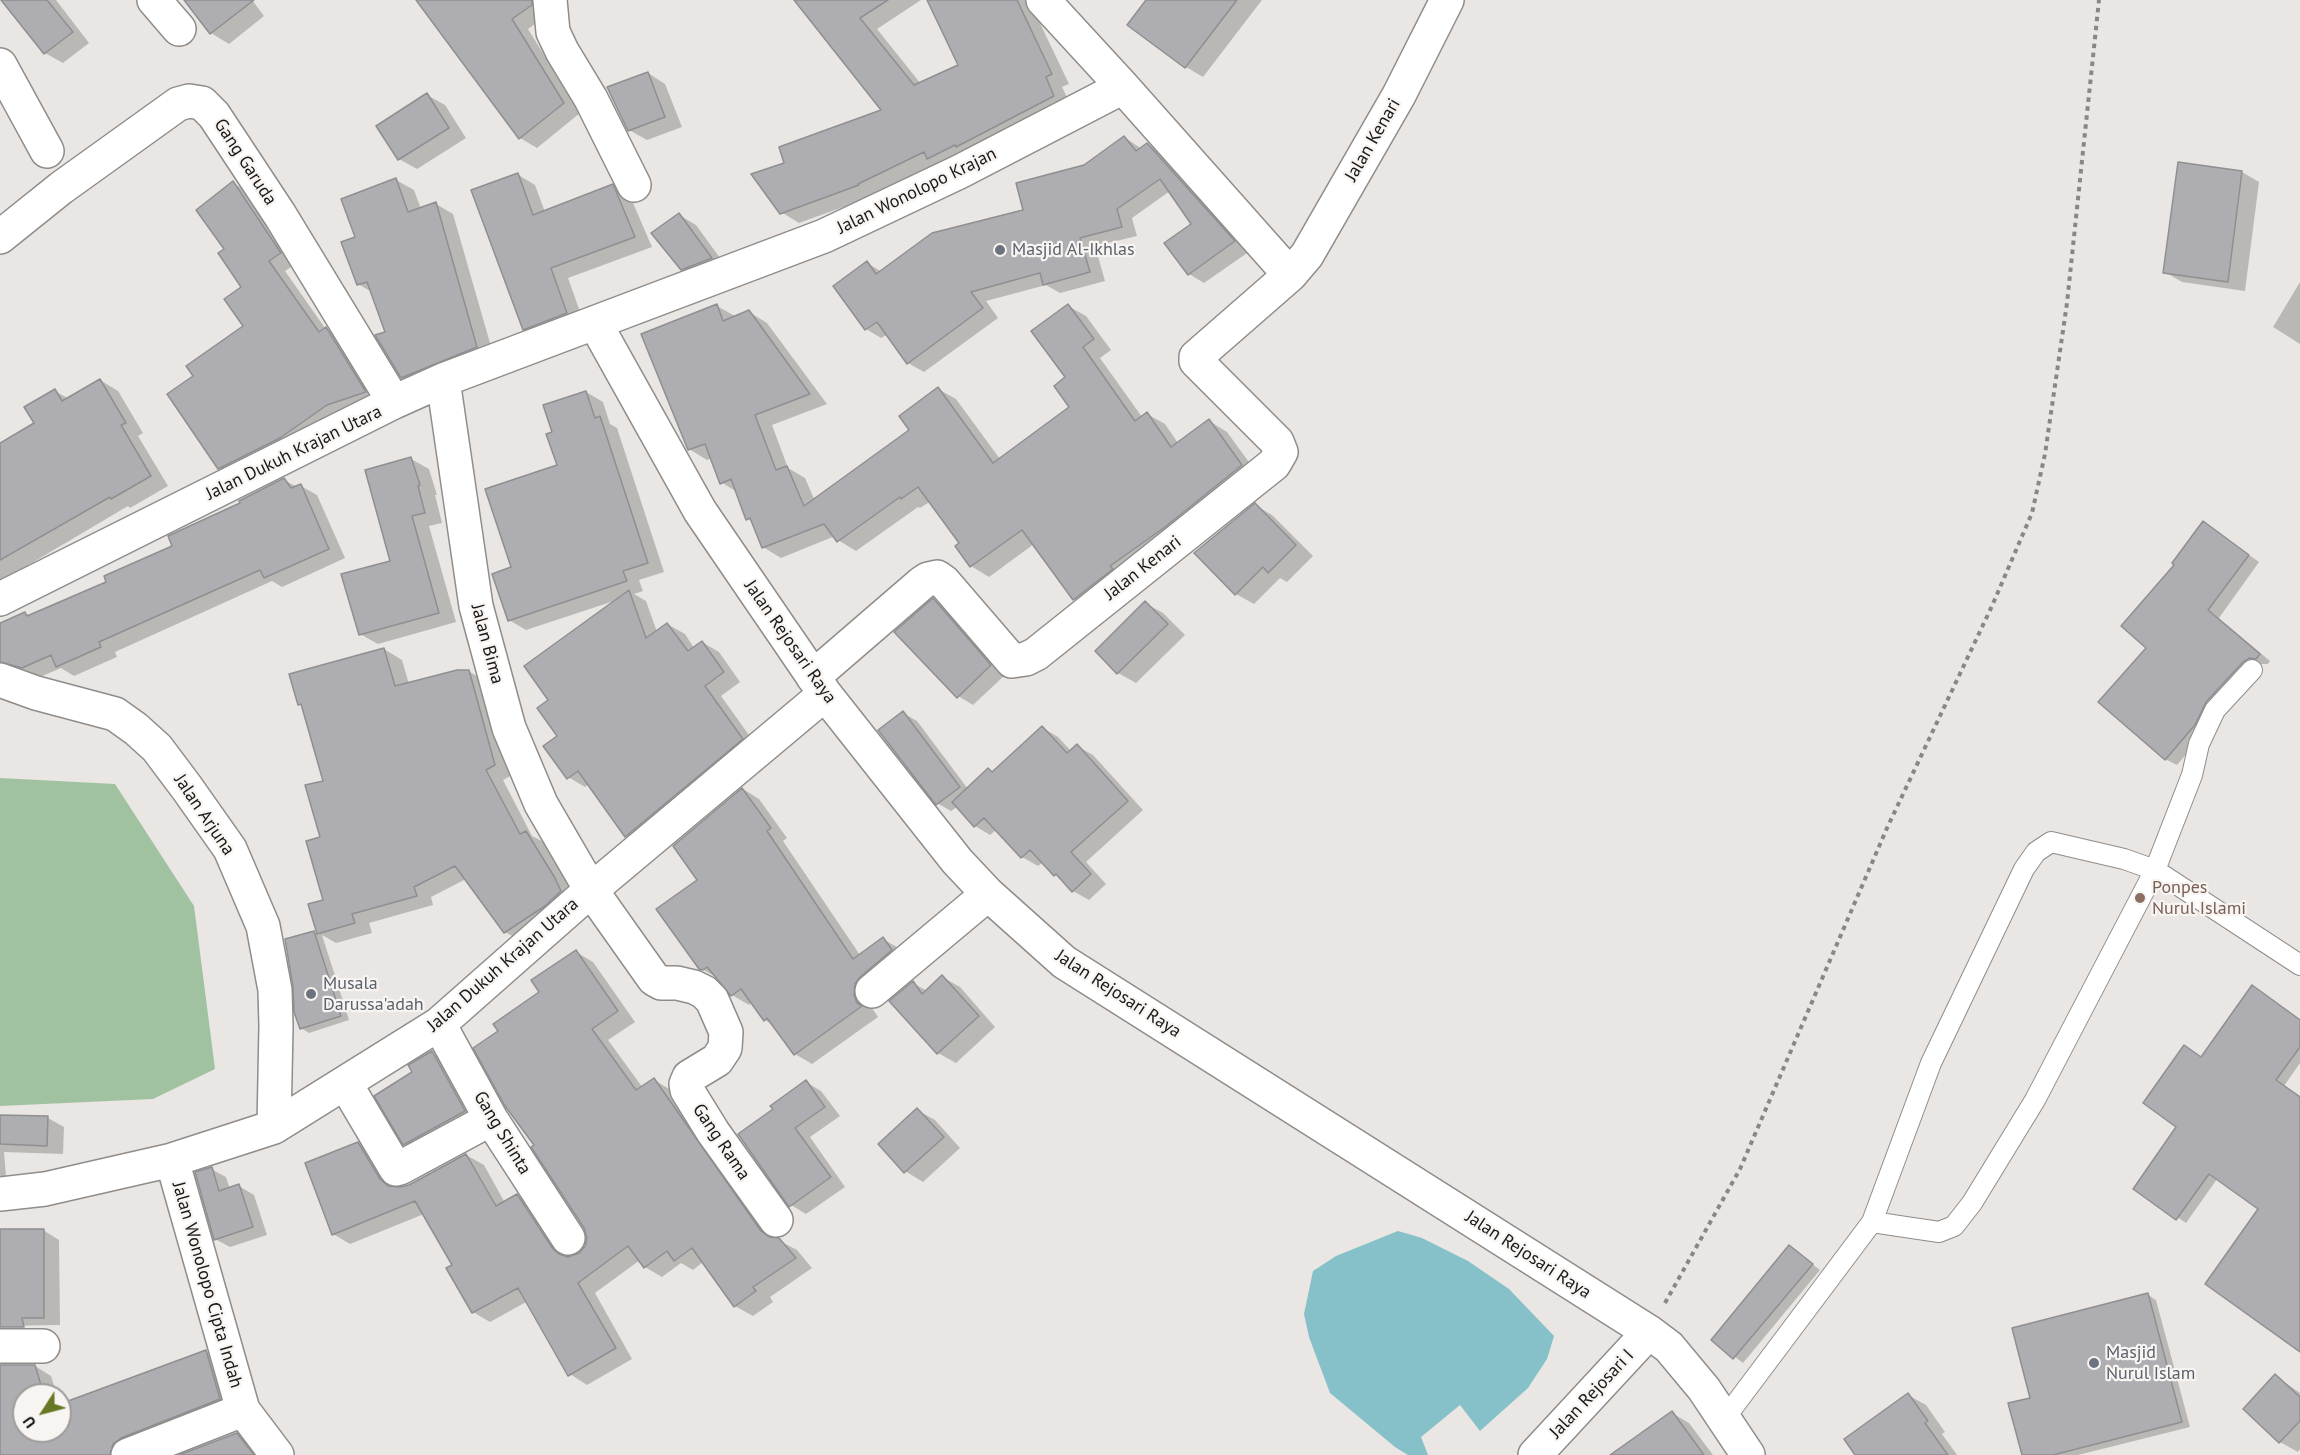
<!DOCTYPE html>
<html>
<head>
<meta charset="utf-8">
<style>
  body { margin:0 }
  #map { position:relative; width:2300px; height:1455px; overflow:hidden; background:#e9e6e3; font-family:"PT Sans",sans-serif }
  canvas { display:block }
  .north { position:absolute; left:12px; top:1383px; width:60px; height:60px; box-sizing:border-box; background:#f7f4f1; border:2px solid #9e9c9a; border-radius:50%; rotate:234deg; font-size:16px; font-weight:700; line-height:24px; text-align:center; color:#191817 }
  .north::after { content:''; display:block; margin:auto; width:21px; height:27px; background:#667725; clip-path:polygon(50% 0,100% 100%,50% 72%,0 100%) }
</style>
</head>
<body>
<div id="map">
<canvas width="2300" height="1455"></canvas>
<div class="north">U</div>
</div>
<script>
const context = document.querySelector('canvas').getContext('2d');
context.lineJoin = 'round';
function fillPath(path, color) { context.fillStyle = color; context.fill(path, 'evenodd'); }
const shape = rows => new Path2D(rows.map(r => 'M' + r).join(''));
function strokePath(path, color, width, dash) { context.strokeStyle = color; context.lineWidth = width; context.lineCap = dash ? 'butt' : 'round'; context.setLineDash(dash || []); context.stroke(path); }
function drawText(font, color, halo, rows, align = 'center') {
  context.font = font + ' "PT Sans",sans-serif'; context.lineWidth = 4.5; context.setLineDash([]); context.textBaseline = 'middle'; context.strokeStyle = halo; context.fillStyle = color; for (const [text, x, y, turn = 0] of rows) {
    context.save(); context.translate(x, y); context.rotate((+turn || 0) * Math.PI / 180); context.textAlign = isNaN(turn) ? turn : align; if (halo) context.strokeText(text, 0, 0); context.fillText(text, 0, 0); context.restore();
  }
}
fillPath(shape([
  [0,778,115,784,194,906,215,1069,153,1099,0,1106]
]), '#a1c2a1');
fillPath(shape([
  [1398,1231,1422,1238,1468,1261,1509,1289,1554,1336,1547,1359,1528,1388,1480,1431,1460,1405,1421,1437,1428,1455,1408,1455,1395,1447,1330,1393,1309,1337,1304,1314,1313,1271,1336,1256]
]), '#86c0c8');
fillPath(shape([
  [24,0,56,0,89,43,63,63,45,53,11,10],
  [189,0,252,0,264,16,229,44,211,33,190,6],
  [418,0,530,0,543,18,528,29,580,113,537,148,520,138],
  [796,0,921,0,877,29,921,84,960,66,929,0,1029,0,1069,84,1062,87,1071,106,946,168,938,163,875,194,876,195,799,223,781,212,786,164,884,110],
  [1148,0,1262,0,1203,77,1186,67],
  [648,73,665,84,682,127,647,140,629,130],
  [427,95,445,105,466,138,417,169,399,159],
  [1124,137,1142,149,1147,144,1163,153,1250,251,1204,283,1189,274,1193,224,1170,191,1132,218,1137,236,1095,246,1105,281,1060,293,1046,285,986,301,998,318,924,372,908,363,888,334,881,338,866,329,867,263,882,272,1025,211],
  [2242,172,2259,182,2245,291,2182,282,2165,272],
  [517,174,535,185,545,212,613,186,630,196,652,247,568,278,584,323,542,339,524,329],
  [396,180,414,190,421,209,436,204,453,214,494,357,420,387,402,377,372,292,358,284,357,238],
  [233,183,250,193,297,263,285,271,325,328,342,338,381,401,236,478,219,468,195,376,245,327,243,287,226,249],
  [679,215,696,225,728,269,700,279,682,269],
  [2300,282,2300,344,2273,327],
  [717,306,735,316,749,312,767,323,827,404,772,425,788,468,805,478,815,501,911,430,938,389,956,399,1000,459,1071,408,1067,378,1068,306,1086,316,1111,350,1100,358,1142,417,1147,414,1165,424,1178,443,1209,421,1227,432,1259,476,1092,609,1074,599,1034,544,989,577,971,566,957,547,961,543,931,501,920,508,918,507,856,551,838,540,835,536,781,558,763,547,753,522,748,519,737,492,721,482,712,458,707,460,689,449],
  [100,380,118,391,143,433,138,436,168,486,130,508,128,506,3,580,0,579,0,444,36,424,55,391,69,399],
  [586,392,603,402,610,424,617,428,664,572,639,580,643,591,634,594,646,601,657,632,667,624,685,634,694,648,702,642,719,652,740,682,721,696,759,749,644,845,626,836,589,784,585,787,568,777,550,700,617,600,526,630,509,620,513,568,559,466,554,433],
  [411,459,429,469,437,495,435,495,442,523,429,526,456,622,378,644,360,634,391,562],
  [284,480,297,487,301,486,317,495,345,558,282,587,272,581,115,652,117,657,74,676,61,668,40,677,18,671,1,661,0,624,25,613,30,616,108,583,174,547,242,503],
  [1255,505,1272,515,1313,556,1287,582,1280,578,1254,604,1236,594,1196,553],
  [2204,523,2259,562,2219,618,2270,661,2268,664,2261,664,2255,668,2206,731,2177,765,2165,759,2148,648,2177,565],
  [933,600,949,609,1005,675,973,705,958,696],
  [1145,603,1163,613,1185,635,1136,683,1118,673],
  [384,649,402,660,409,684,468,671,486,681,512,775,503,780,532,836,544,842,573,889,523,942,505,932,466,879,431,897,433,905,369,923,372,933,336,943,322,935,349,1020,309,1033,301,1028,314,932,319,935,310,905,325,901,322,838,325,782,303,706,299,704],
  [903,713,917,721,968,789,993,773,1043,728,1058,737,1071,751,1077,746,1093,755,1143,810,1086,862,1106,884,1089,900,1073,891,1043,862,1038,866,1022,857,997,829,990,835,975,826,957,807,951,811,937,803],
  [743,789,759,799,787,838,783,841,860,955,883,939,900,949,870,1005,878,1017,812,1064,795,1054,774,1026,765,1020,751,1003,749,1005,732,995,718,978,700,968,699,880],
  [576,952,593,962,635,1022,608,1040,643,1088,654,1080,671,1090,776,1239,797,1250,812,1268,770,1297,773,1302,753,1316,735,1306,703,1262,693,1270,681,1263,662,1277,645,1267,640,1260,595,1293,632,1359,587,1385,570,1374,528,1301,490,1322,473,1312,454,1265,424,1214,350,1244,333,1234,358,1143,376,1154,396,1188,409,1186,466,1155,484,1165,505,1203,517,1196,535,1206,569,1258,580,1255,586,1247,588,1238,585,1227,536,1146,500,1031,542,992],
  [942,977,960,987,995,1027,956,1063,938,1053,891,1001,913,983,927,991],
  [2300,1020,2300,1063,2284,1086,2300,1098,2300,1333,2260,1209,2217,1179,2186,1223,2135,1188,2178,1127,2202,1058],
  [432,1053,447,1061,480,1120,420,1152,405,1144,414,1073],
  [806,1082,821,1091,840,1116,810,1137,845,1187,806,1214,791,1205,775,1109],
  [917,1110,935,1120,960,1148,923,1182,905,1171],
  [0,1116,48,1118,64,1127,63,1154,4,1152,6,1176,0,1176],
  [211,1169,226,1177,230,1189,239,1186,254,1195,267,1235,230,1247,215,1239],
  [0,1230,43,1230,59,1240,60,1325,0,1326],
  [1790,1247,1820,1270,1743,1363,1713,1340],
  [2148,1295,2156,1300,2190,1427,2078,1455,2023,1455,2032,1399],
  [206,1351,222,1361,236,1408,128,1455,0,1455,0,1366,35,1366,51,1376,57,1395,24,1395,24,1431,60,1431,60,1405],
  [2276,1376,2300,1393,2300,1449,2298,1452,2280,1442],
  [1908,1395,1926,1405,1945,1432,1942,1434,1957,1455,1857,1455],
  [1672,1413,1689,1423,1713,1455,1613,1455],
  [236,1434,253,1444,261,1455,183,1455]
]), '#0003');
const building = shape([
  [1,0,47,0,73,32,44,54,1,0],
  [184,0,254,0,210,34,184,0],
  [416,0,532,0,532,5,512,19,564,103,519,139,416,0],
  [794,0,888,0,860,18,914,85,958,65,927,0,1017,0,1052,74,1046,77,1054,96,956,147,955,145,927,159,924,152,858,184,859,185,780,214,751,174,784,163,779,147,881,110,794,0],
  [1146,0,1237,0,1185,68,1127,25,1146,0],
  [648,72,665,117,628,131,607,87,648,72],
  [427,93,449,128,398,160,376,126,427,93],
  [1124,136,1136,151,1147,143,1235,241,1188,275,1164,243,1191,224,1160,179,1117,209,1122,227,1080,238,1090,272,1043,285,1040,273,971,292,983,308,907,364,877,322,865,330,833,286,867,261,876,274,932,233,1023,210,1016,183,1084,165,1124,136],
  [2178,162,2242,171,2228,282,2163,273,2178,162],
  [518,173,533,215,613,184,635,237,551,268,567,313,523,330,471,190,518,173],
  [396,178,408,212,436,202,477,347,401,378,375,335,385,332,367,282,357,285,341,242,355,237,341,199,396,178],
  [233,181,281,253,269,261,319,332,326,327,366,392,327,405,280,438,218,469,167,394,193,376,186,366,243,326,224,299,241,287,218,253,224,249,196,210,233,181],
  [679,213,712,258,681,270,651,233,679,213],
  [717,304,723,321,749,310,810,394,755,415,776,470,787,466,804,506,909,430,899,416,938,387,993,463,1069,407,1054,386,1065,377,1031,331,1068,304,1094,339,1083,347,1135,421,1147,412,1171,447,1209,419,1242,465,1165,527,1110,566,1113,569,1073,600,1022,530,970,567,955,546,959,543,918,487,901,499,900,497,837,542,824,524,762,548,750,518,746,520,731,479,720,484,705,444,688,450,641,334,717,304],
  [100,379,126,423,121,425,151,476,111,499,110,497,0,560,0,443,34,423,24,407,55,389,62,401,100,379],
  [586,391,595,418,600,416,648,563,623,571,627,581,508,621,492,574,511,567,485,489,557,465,546,434,552,432,543,405,586,391],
  [411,457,420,485,418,486,425,513,412,516,439,613,359,635,341,574,390,561,365,470,411,457],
  [284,478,291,488,301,484,329,549,264,578,260,570,99,642,101,647,56,667,51,655,22,668,0,662,0,623,25,612,27,616,106,582,104,576,172,546,168,536,240,503,239,501,284,478],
  [1255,503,1296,545,1268,573,1263,567,1235,595,1194,553,1255,503],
  [2203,521,2249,555,2208,610,2260,654,2256,659,2249,658,2243,662,2206,702,2195,725,2165,760,2098,702,2146,648,2121,626,2174,565,2172,563,2203,521],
  [629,590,646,638,667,623,688,651,702,641,724,672,705,686,743,739,625,837,578,771,567,779,543,746,557,736,537,708,548,700,524,666,629,590],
  [933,598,991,665,957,698,894,632,933,598],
  [1145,601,1168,624,1117,674,1095,651,1145,601],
  [384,648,395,686,457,670,469,670,495,765,486,770,520,834,526,831,555,878,561,891,545,906,504,933,455,866,414,887,417,896,352,914,355,923,317,934,308,904,323,900,306,841,320,837,305,785,323,781,301,704,298,705,289,674,384,648],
  [903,711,960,787,936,805,878,730,903,711],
  [1042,726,1067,753,1077,744,1128,801,1071,852,1091,874,1072,892,1056,874,1054,876,1030,850,1021,858,984,818,974,827,952,802,988,768,992,772,1042,726],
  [742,788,771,828,767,831,853,959,883,937,892,950,860,977,855,984,854,995,857,1003,862,1006,794,1055,767,1018,764,1021,741,989,731,996,707,967,703,970,699,969,656,909,697,880,673,846,742,788],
  [314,931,341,1016,300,1029,294,1012,293,987,285,939,314,931],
  [576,950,618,1011,592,1029,636,1090,654,1078,761,1231,769,1237,779,1238,796,1258,753,1287,756,1291,734,1307,692,1248,674,1261,667,1251,644,1268,628,1246,578,1283,616,1348,568,1376,518,1288,472,1313,446,1268,452,1265,415,1201,332,1235,305,1163,358,1142,380,1179,388,1186,400,1187,409,1185,466,1154,496,1206,517,1194,553,1249,559,1254,568,1257,579,1253,585,1246,587,1238,584,1228,531,1147,534,1145,505,1106,473,1048,498,1031,493,1024,539,992,531,980,576,950],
  [942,975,979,1016,937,1054,889,1001,913,981,922,994,942,975],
  [2252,985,2300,1020,2300,1047,2276,1080,2300,1097,2300,1352,2205,1284,2258,1209,2209,1174,2176,1220,2133,1189,2176,1127,2143,1103,2184,1045,2201,1057,2252,985],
  [432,1051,465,1111,403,1145,374,1096,412,1072,408,1065,432,1051],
  [806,1080,825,1107,795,1128,831,1177,789,1207,738,1134,773,1109,770,1106,806,1080],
  [917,1108,944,1137,904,1173,878,1144,917,1108],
  [0,1115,48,1116,47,1146,0,1144,0,1115],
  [212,1167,219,1191,239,1184,253,1227,214,1240,195,1172,212,1167],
  [0,1229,44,1229,44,1318,22,1318,24,1327,0,1327,0,1229],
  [1789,1245,1813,1264,1733,1359,1711,1340,1789,1245],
  [2148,1293,2182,1422,2053,1455,2022,1455,2008,1403,2030,1398,2012,1328,2148,1293],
  [206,1350,220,1399,121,1438,113,1444,110,1455,0,1455,0,1365,35,1365,44,1395,24,1395,24,1431,60,1431,60,1404,206,1350],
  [2275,1374,2300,1397,2300,1421,2279,1443,2243,1409,2275,1374],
  [1908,1393,1928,1421,1925,1423,1948,1455,1855,1455,1844,1439,1908,1393],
  [1672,1411,1704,1455,1610,1455,1672,1411],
  [237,1433,254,1455,179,1455,237,1433]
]);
fillPath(building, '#aeadb1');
strokePath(building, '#8f8f92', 1.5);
const lane = shape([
  [1872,1222,1939,1232,1954,1226,1972,1203,2035,1100,2155,870,2192,775,2199,744,2215,710,2252,670],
  [1725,1418,1872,1222,1931,1063,2024,869,2036,852,2051,842,2124,859,2155,870,2300,965]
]);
const street = shape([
  [154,0,179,29],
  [550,0,553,32,562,51,591,99,634,185],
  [0,65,47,151],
  [0,237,61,188,178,104,189,101,202,103,214,115,280,215,394,402],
  [1290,275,1307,255,1399,95,1447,0],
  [595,323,700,511,825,694,957,861,988,894,1064,962,1649,1332,1669,1347,1704,1389,1748,1455],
  [443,380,476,606,509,728,541,804,591,890,654,979,661,983,677,983,694,987,704,992,712,1000,726,1032,725,1048,717,1060,689,1077,686,1084,687,1090,713,1132,776,1220],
  [0,599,394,402,443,380,824,236,959,172,1123,87,1043,0],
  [813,677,922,583,928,579,937,577,944,582,1012,661,1026,659,1036,654,1274,464,1281,452,1277,442,1196,361,1196,357,1290,275,1123,87],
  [0,680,36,693,115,714,136,729,157,748,187,788,230,849,263,926,275,990,276,1026,274,1127],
  [872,991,988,894],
  [439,1024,491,1119,568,1238],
  [345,1083,396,1169,400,1168,491,1119],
  [172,1160,243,1410,277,1455],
  [0,1194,45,1189,172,1160,274,1127,439,1024,591,890,825,694],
  [0,1346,43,1346],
  [128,1455,243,1410],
  [1535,1455,1649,1332]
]);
strokePath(lane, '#8f8c8a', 22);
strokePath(street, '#8f8c8a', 36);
strokePath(shape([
  [1665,1303,1740,1169,1887,828,1992,606,2032,513,2045,454,2067,303,2099,0]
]), '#898785', 4, [4.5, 4.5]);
strokePath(lane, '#fff', 20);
strokePath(street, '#fff', 33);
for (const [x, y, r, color] of [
  [1000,250,6,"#6b7280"],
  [2140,898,6,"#8d6e63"],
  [311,994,6,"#6b7280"],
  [2094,1363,6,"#6b7280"]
]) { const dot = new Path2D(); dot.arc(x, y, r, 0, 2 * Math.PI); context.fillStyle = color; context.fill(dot); strokePath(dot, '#f7f4f1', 2); }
drawText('18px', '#191817', '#f7f4f1', [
  ["Jalan Kenari",1373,140,-60],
  ["Gang Garuda",245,162,57],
  ["Jalan Wonolopo Krajan",917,191,-26],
  ["Jalan Dukuh Krajan Utara",294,453,-26],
  ["Jalan Kenari",1143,568,-38],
  ["Jalan Rejosari Raya",790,642,55],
  ["Jalan Bima",487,644,75],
  ["Jalan Arjuna",204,815,56],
  ["Jalan Dukuh Krajan Utara",503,965,-41],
  ["Jalan Rejosari Raya",1118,994,33],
  ["Gang Shinta",502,1133,59],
  ["Gang Rama",721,1142,56],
  ["Jalan Rejosari Raya",1528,1255,33],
  ["Jalan Wonolopo Cipta Indah",207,1285,74],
  ["Jalan Rejosari I",1592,1394,-47]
]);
drawText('18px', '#5b616d', '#f7f4f1', [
  ["Masjid Al-Ikhlas",1012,250],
  ["Musala",323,984],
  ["Darussa'adah",323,1005],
  ["Masjid",2106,1353],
  ["Nurul Islam",2106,1374]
], 'left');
drawText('18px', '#785e54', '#f7f4f1', [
  ["Ponpes",2152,888],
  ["Nurul Islami",2152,909]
], 'left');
</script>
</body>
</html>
